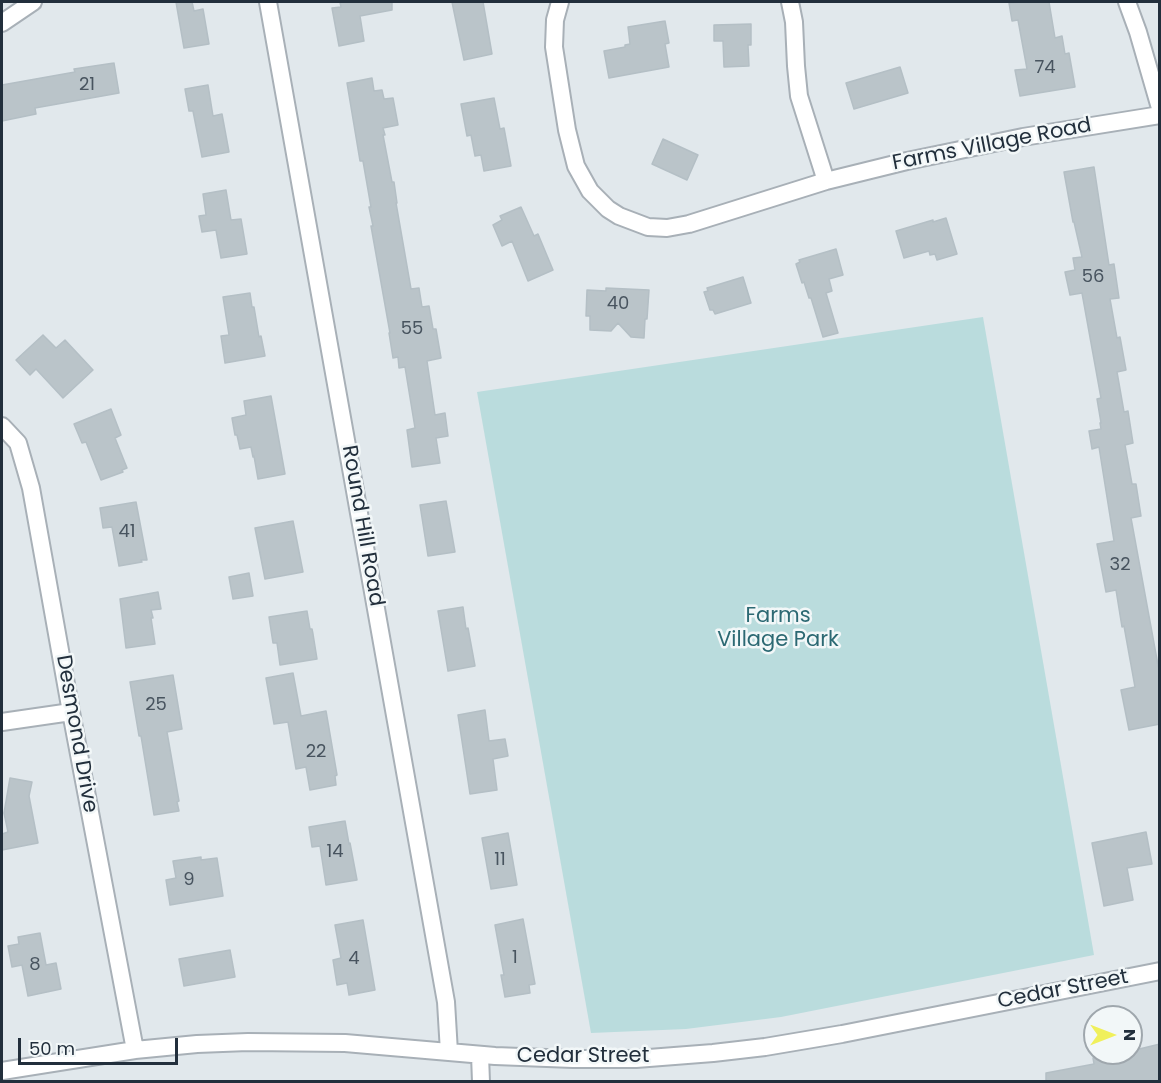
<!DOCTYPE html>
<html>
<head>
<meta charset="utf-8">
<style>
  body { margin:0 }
  #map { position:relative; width:1161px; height:1083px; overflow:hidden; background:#e1e8ec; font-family:Poppins,sans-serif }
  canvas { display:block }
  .frame { position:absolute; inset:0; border:3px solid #222f3c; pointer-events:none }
  .north { position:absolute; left:1083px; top:1005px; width:60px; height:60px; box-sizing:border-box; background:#f2f7f8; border:2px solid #9fa7ad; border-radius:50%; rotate:90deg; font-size:16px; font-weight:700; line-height:24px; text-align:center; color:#222f3c }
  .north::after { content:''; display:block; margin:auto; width:21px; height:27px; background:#f0f05b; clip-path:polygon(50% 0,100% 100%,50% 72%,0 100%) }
  .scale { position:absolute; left:18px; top:1038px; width:160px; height:27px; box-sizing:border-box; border:3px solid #222f3c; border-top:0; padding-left:8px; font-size:18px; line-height:21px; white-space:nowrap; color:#222f3c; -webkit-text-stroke:4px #f2f7f8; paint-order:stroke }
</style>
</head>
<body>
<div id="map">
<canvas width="1161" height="1083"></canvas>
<div class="frame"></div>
<div class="north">N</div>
<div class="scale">50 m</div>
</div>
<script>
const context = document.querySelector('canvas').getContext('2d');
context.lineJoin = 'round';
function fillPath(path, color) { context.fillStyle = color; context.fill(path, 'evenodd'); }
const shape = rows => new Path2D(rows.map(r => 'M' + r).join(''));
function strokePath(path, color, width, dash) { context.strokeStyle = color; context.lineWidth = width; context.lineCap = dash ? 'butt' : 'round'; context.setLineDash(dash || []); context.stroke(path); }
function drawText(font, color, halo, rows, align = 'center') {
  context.font = font + ' Poppins,sans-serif'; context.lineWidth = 5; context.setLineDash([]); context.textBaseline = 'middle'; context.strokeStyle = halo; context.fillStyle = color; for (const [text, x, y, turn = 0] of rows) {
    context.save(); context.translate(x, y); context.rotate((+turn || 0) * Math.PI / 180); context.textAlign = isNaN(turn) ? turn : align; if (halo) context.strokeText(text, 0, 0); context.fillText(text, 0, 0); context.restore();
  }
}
fillPath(shape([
  [983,317,1094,955,781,1017,686,1029,591,1033,477,392]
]), '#badcdd');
const building = shape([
  [176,2,192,2,194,11,203,9,209,44,184,48,176,2],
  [340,2,392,2,392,10,360,16,364,41,339,46,332,8,341,7,340,2],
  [452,2,483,2,492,54,464,60,452,2],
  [1021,2,1049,2,1055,38,1062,36,1065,54,1069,53,1075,87,1020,96,1015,70,1027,69,1018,20,1012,21,1009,3,1021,2],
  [665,21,669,43,665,44,669,67,609,78,604,51,625,47,625,45,630,44,628,27,665,21],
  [751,24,751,45,748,45,749,66,724,67,723,41,714,41,714,25,751,24],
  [114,63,119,93,35,108,36,114,2,121,2,85,75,72,74,69,114,63],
  [900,67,908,93,854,109,846,83,900,67],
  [372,78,374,91,382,90,384,99,393,98,398,125,383,128,385,135,383,135,392,182,394,182,397,203,396,203,411,289,419,288,422,307,429,306,433,329,436,329,441,358,427,361,435,415,445,413,448,436,436,438,440,463,412,467,407,430,415,428,405,367,399,368,398,357,393,358,389,333,390,333,371,226,373,226,369,207,371,207,363,161,360,161,347,83,372,78],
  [208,85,213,116,222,114,229,152,202,157,193,111,189,111,185,89,208,85],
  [494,98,500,129,504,128,511,166,484,171,481,155,475,156,471,135,467,136,461,104,494,98],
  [663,139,698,155,687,180,652,164,663,139],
  [1094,167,1109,265,1114,264,1119,298,1110,299,1117,338,1120,337,1126,370,1117,372,1124,412,1128,411,1133,443,1125,445,1132,484,1136,484,1141,516,1131,518,1160,676,1160,724,1129,730,1121,690,1135,687,1124,626,1122,627,1116,590,1106,592,1097,544,1114,541,1099,447,1092,449,1089,431,1101,429,1100,423,1101,423,1097,399,1101,398,1082,293,1070,295,1065,272,1075,270,1073,258,1082,257,1074,222,1073,222,1064,172,1094,167],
  [226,190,231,220,241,219,247,254,221,258,216,230,202,232,199,216,206,215,203,194,226,190],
  [521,207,534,236,538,234,553,270,528,281,512,241,502,246,493,225,502,220,500,216,521,207],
  [946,218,957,254,937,260,935,254,930,255,929,251,904,258,896,231,933,220,933,222,946,218],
  [836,249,843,275,829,279,832,291,826,293,838,333,823,337,811,298,809,298,804,282,802,283,796,264,800,262,799,260,836,249],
  [743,277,751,303,715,314,713,310,710,310,704,292,708,291,707,288,743,277],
  [606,288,649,290,647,319,645,319,644,338,631,337,618,323,611,331,590,330,590,316,586,316,587,290,606,291,606,288],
  [250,293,252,307,254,307,259,337,261,336,265,356,225,363,221,336,229,335,223,297,250,293],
  [43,335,56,348,65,340,93,370,63,398,36,369,30,375,16,360,43,335],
  [271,396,285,474,258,479,254,456,253,457,251,447,240,449,237,435,235,435,232,418,246,415,244,401,271,396],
  [111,409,121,435,115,438,127,468,122,470,123,472,101,480,86,442,82,443,74,424,111,409],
  [446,501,455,552,428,556,420,505,446,501],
  [136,502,147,560,141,560,142,562,119,566,112,527,103,528,100,508,136,502],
  [293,521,303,572,265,579,255,528,293,521],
  [249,573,253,596,233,599,229,577,249,573],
  [158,592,161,609,151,610,153,618,151,618,155,644,126,648,120,599,158,592],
  [463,607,466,629,468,628,475,666,448,671,438,611,463,607],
  [307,611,310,629,312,629,313,634,317,659,280,665,277,643,273,643,269,617,307,611],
  [293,673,301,716,326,711,337,775,335,776,336,785,310,790,306,767,296,769,288,722,274,724,266,678,293,673],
  [173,675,182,729,167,732,179,801,177,802,179,811,154,815,141,736,139,736,130,682,173,675],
  [485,710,489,741,505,739,508,756,493,759,497,790,470,794,458,715,485,710],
  [10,778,32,782,29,796,38,843,2,850,2,834,8,832,4,813,10,778],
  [345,821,349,844,350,843,357,880,326,885,320,846,312,847,309,827,345,821],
  [1146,832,1152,864,1127,868,1133,900,1104,906,1092,843,1146,832],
  [508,833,517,885,491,889,482,838,508,833],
  [201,857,201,860,217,858,223,896,170,905,166,880,176,878,173,861,201,857],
  [523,919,535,984,529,985,530,993,505,997,501,975,504,975,495,925,523,919],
  [363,920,375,990,349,995,347,983,337,985,333,960,341,958,335,925,363,920],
  [40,933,46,965,56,963,61,989,28,996,22,965,12,967,8,946,19,944,18,937,40,933],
  [230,950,235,977,184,986,179,959,230,950],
  [1160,1044,1160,1080,1152,1082,1046,1082,1046,1073,1094,1064,1093,1058,1121,1053,1131,1053,1131,1051,1160,1044]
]);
fillPath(building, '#bac4c9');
strokePath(building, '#b4bfc5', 1.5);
const minor = shape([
  [268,2,446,1002,449,1052],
  [560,2,555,20,554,47,567,130,576,166,590,191,608,209,619,216,648,227,667,228,689,224,826,181,907,161,1023,137,1160,115],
  [790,2,794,22,796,66,799,96,826,181],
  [1127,2,1138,32,1160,108],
  [2,23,33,2],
  [2,426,18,443,31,488,71,712,135,1050],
  [2,722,71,712],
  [480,1055,481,1082],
  [2,1071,135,1050,197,1044,248,1042,345,1043,495,1056,573,1059,636,1059,713,1053,765,1047,842,1034,1160,971]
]);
strokePath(minor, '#a8b0b7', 20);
strokePath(minor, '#fff', 16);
drawText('18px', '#48545f', null, [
  ["74",1045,68],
  ["21",87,85],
  ["56",1093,277],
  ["40",618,304],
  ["55",412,329],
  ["41",127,532],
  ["32",1120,565],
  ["25",156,705],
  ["22",316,752],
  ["14",335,852],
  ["11",500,860],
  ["9",189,880],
  ["1",515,958],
  ["4",354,959],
  ["8",35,965]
]);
drawText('21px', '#222f3c', '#f2f7f8', [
  ["Farms Village Road",992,145,-11],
  ["Round Hill Road",362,526,80],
  ["Desmond Drive",76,734,80],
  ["Cedar Street",1063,990,-11],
  ["Cedar Street",583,1057]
]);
drawText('21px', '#2c6973', '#f2f7f8', [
  ["Farms",778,617],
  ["Village Park",778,641]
]);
</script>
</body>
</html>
